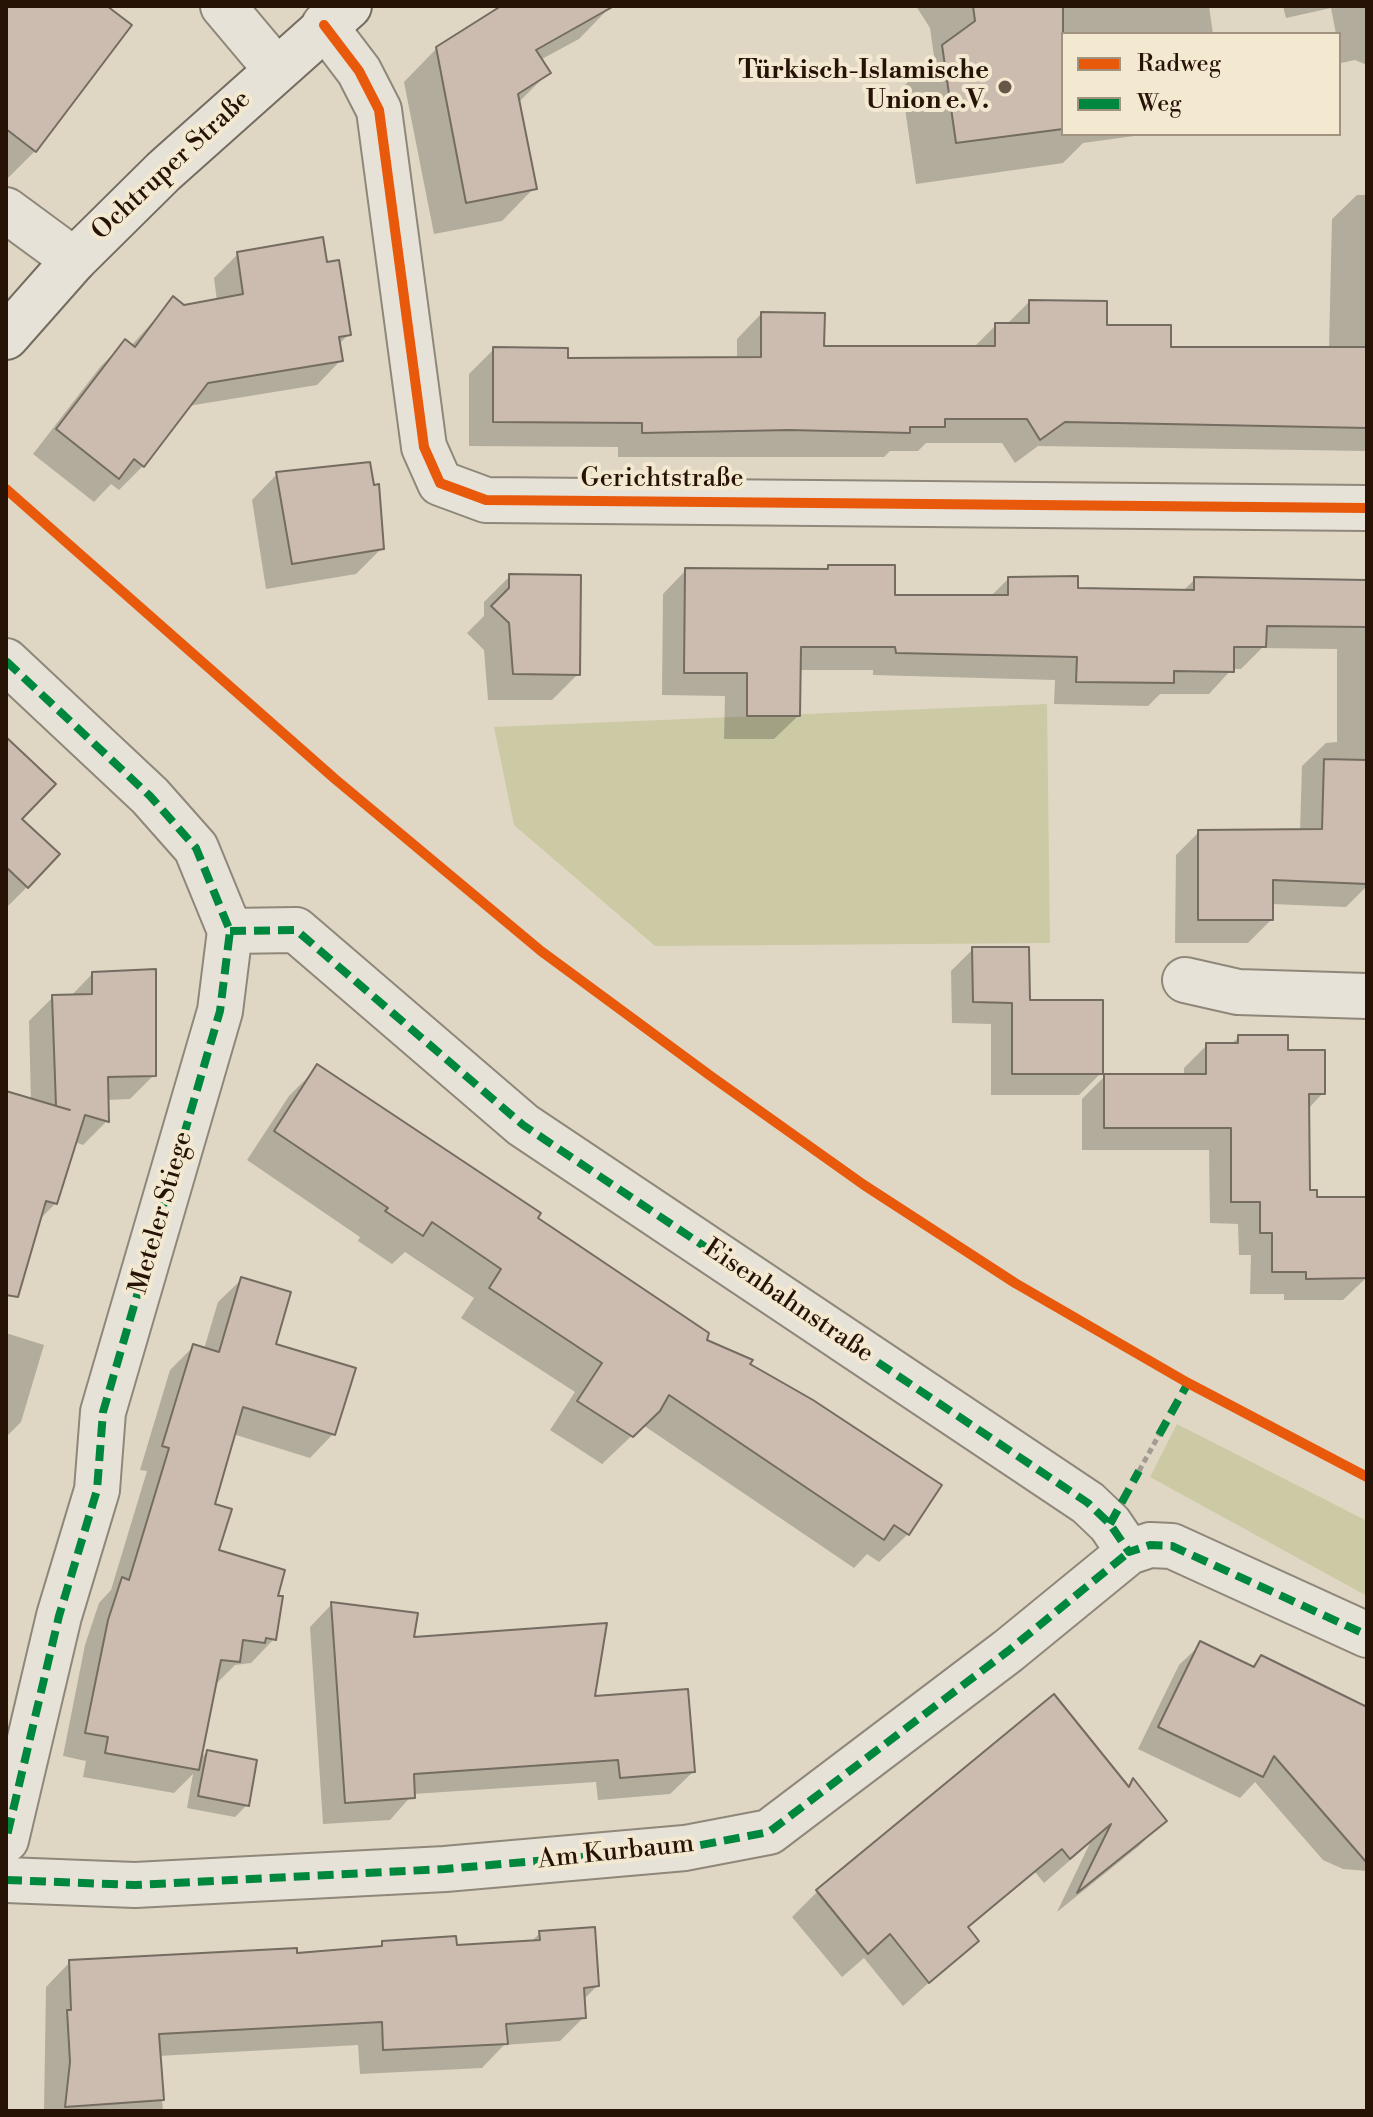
<!DOCTYPE html>
<html>
<head>
<meta charset="utf-8">
<style>
  body { margin:0 }
  #map { position:relative; width:1373px; height:2117px; overflow:hidden; background:#dfd7c3; font-family:"Libre Bodoni",serif }
  canvas { display:block }
  .frame { position:absolute; inset:0; border:8px solid #271206; pointer-events:none }
  .legend { position:absolute; left:1061px; top:32px; width:280px; height:104px; box-sizing:border-box; background:#f3e8d0; border:2px solid #a1927f; margin:0; padding:10px 14px; list-style:none; font-size:24px; color:#271206 }
  .legend li { display:flex; align-items:center; gap:16px; height:40px }
  .legend b { width:40px; border:2px solid #a1927f }
</style>
</head>
<body>
<div id="map">
<canvas width="1373" height="2117"></canvas>
<div class="frame"></div>
<ul class="legend">
<li><b style="height:10px;background:#e8590c"></b>Radweg</li>
<li><b style="height:10px;background:#00873e"></b>Weg</li>
</ul>
</div>
<script>
const context = document.querySelector('canvas').getContext('2d');
context.lineJoin = 'round';
function fillPath(path, color) { context.fillStyle = color; context.fill(path, 'evenodd'); }
const shape = rows => new Path2D(rows.map(r => 'M' + r).join(''));
function strokePath(path, color, width, dash) { context.strokeStyle = color; context.lineWidth = width; context.lineCap = dash ? 'butt' : 'round'; context.setLineDash(dash || []); context.stroke(path); }
function drawText(font, color, halo, rows, align = 'center') {
  context.font = font + ' "Libre Bodoni",serif'; context.lineWidth = 8; context.setLineDash([]); context.textBaseline = 'middle'; context.strokeStyle = halo; context.fillStyle = color; for (const [text, x, y, turn = 0] of rows) {
    context.save(); context.translate(x, y); context.rotate((+turn || 0) * Math.PI / 180); context.textAlign = isNaN(turn) ? turn : align; if (halo) context.strokeText(text, 0, 0); context.fillText(text, 0, 0); context.restore();
  }
}
fillPath(shape([
  [1047,704,1050,943,655,946,514,825,494,727],
  [1177,1424,1367,1521,1367,1596,1150,1477]
]), '#cccaa4');
fillPath(shape([
  [6,6,103,6,35,151,6,180],
  [505,6,611,6,579,39,540,60,548,73,518,103,534,188,502,221,434,234,404,82,437,48],
  [916,6,1209,6,1213,34,1063,34,1063,134,1149,134,1083,143,1063,163,916,184,902,88,934,56,930,28],
  [1283,6,1367,6,1367,65,1355,60,1341,63,1339,34,1336,34,1331,8,1286,18],
  [1357,195,1367,195,1367,451,1038,446,1015,463,1002,443,926,443,918,451,890,451,884,457,618,457,618,447,469,446,469,374,494,349,566,360,737,359,737,339,761,314,822,348,973,348,996,325,1006,325,1029,302,1169,349,1329,349,1332,219],
  [238,254,325,264,349,334,338,345,341,360,317,385,188,406,143,466,119,490,111,484,94,502,33,454,101,366,125,342,131,346,173,299,183,307,217,301,214,278],
  [277,474,377,487,382,548,356,574,266,589,252,500],
  [893,567,893,597,990,597,1008,579,1076,590,1182,592,1195,579,1367,581,1367,886,1346,907,1271,904,1271,920,1248,943,1175,943,1176,855,1199,832,1300,831,1302,766,1326,743,1337,742,1337,649,1262,648,1241,669,1232,669,1209,694,1160,694,1148,706,1054,704,1055,680,873,675,873,670,799,670,798,716,774,739,724,739,725,696,662,695,663,594,686,570],
  [510,576,578,674,552,700,488,700,484,650,467,633,484,616,484,602],
  [6,740,27,887,6,908],
  [973,949,1101,1073,1079,1095,991,1095,991,1024,952,1023,951,971],
  [92,974,154,1075,130,1099,106,1100,107,1121,83,1145,75,1142,56,1203,38,1221,6,1292,6,1102,31,1101,29,1021,53,997,70,997],
  [1239,1037,1286,1052,1323,1093,1308,1109,1308,1192,1366,1278,1343,1300,1284,1300,1284,1294,1250,1294,1251,1255,1239,1255,1238,1224,1210,1223,1209,1150,1082,1150,1082,1099,1105,1076,1184,1076,1184,1068,1207,1045,1230,1045],
  [318,1067,704,1341,747,1365,908,1534,879,1562,867,1554,854,1568,643,1425,602,1464,550,1430,575,1392,461,1318,474,1298,405,1252,392,1264,358,1241,360,1237,247,1160,289,1096],
  [242,1279,274,1345,333,1434,310,1458,233,1434,212,1505,217,1551,276,1597,274,1639,251,1663,235,1665,214,1686,199,1760,207,1752,247,1805,235,1817,187,1808,193,1774,174,1793,83,1777,86,1761,63,1756,85,1645,99,1603,111,1590,147,1471,140,1470,170,1370,194,1346,204,1349,218,1302],
  [6,1333,44,1345,21,1422,6,1437],
  [332,1604,412,1639,693,1772,670,1794,598,1800,596,1782,413,1794,390,1820,323,1824,310,1627],
  [1201,1644,1251,1667,1261,1657,1367,1707,1367,1871,1343,1869,1323,1860,1255,1782,1240,1798,1138,1749,1179,1665],
  [1054,1697,1127,1787,1133,1781,1164,1821,1139,1846,1057,1912,1090,1843,1044,1883,1035,1872,967,1929,976,1940,903,2006,864,1958,842,1977,792,1917,817,1892],
  [540,1933,597,1986,583,2000,584,2017,560,2041,504,2045,482,2068,360,2074,358,2045,158,2056,163,2111,44,2111,46,1987,70,1962,295,1955,378,1948,383,1943,455,1948,530,1943]
]), '#0003');
const building = shape([
  [6,6,107,6,132,25,36,152,6,129,6,6],
  [501,6,614,6,536,50,551,73,518,94,537,189,466,203,436,47,501,6],
  [973,6,1063,6,1063,129,956,143,942,45,975,21,973,6],
  [323,237,327,262,339,260,351,335,339,337,343,361,208,383,144,467,134,459,119,479,56,429,125,339,135,347,173,296,184,305,243,294,237,252,323,237],
  [1029,300,1107,301,1107,325,1171,325,1171,347,1367,347,1367,428,1065,422,1040,440,1027,419,945,419,945,427,910,427,910,433,790,430,642,433,642,423,493,422,493,347,568,348,568,358,761,357,761,312,825,313,824,346,995,346,995,323,1029,323,1029,300],
  [370,462,374,485,379,484,384,549,292,564,276,472,370,462],
  [828,565,895,565,895,595,1008,595,1008,577,1078,576,1078,588,1194,590,1194,577,1367,580,1367,627,1267,626,1266,647,1234,647,1234,672,1174,671,1174,683,1076,682,1077,657,896,653,895,647,801,647,800,716,747,716,747,673,684,673,685,568,828,569,828,565],
  [509,574,581,575,580,675,513,674,509,623,491,606,509,588,509,574],
  [6,737,56,784,22,819,60,854,28,888,6,867,6,737],
  [1324,759,1367,760,1367,884,1273,880,1273,920,1198,920,1198,830,1322,829,1324,759],
  [972,947,1029,947,1030,1000,1103,1000,1103,1074,1012,1074,1012,1003,973,1002,972,947],
  [156,969,156,1076,108,1077,109,1122,85,1115,57,1204,46,1201,18,1297,6,1295,6,1091,70,1110,56,1106,52,995,92,994,92,972,156,969],
  [1238,1035,1288,1035,1288,1050,1325,1050,1325,1094,1309,1094,1310,1190,1317,1190,1317,1197,1367,1197,1367,1278,1306,1279,1306,1272,1272,1272,1272,1233,1260,1233,1260,1202,1231,1202,1231,1128,1104,1128,1104,1074,1206,1074,1206,1043,1238,1043,1238,1035],
  [317,1064,541,1213,538,1218,709,1333,707,1340,753,1360,750,1364,813,1400,942,1485,909,1535,894,1525,884,1540,669,1395,660,1411,633,1437,577,1401,602,1363,489,1288,501,1269,432,1222,423,1236,385,1211,388,1208,274,1131,317,1064],
  [241,1277,291,1292,276,1344,356,1368,335,1435,243,1407,215,1504,232,1509,219,1550,285,1570,278,1596,283,1596,276,1640,266,1638,265,1643,243,1640,240,1662,221,1660,199,1770,105,1753,108,1737,85,1733,108,1620,122,1577,129,1580,169,1448,162,1446,193,1344,219,1352,241,1277],
  [331,1602,418,1613,414,1637,607,1623,595,1696,688,1689,695,1772,620,1778,618,1760,414,1774,415,1798,345,1803,331,1602],
  [1200,1641,1254,1667,1261,1655,1367,1707,1367,1863,1274,1756,1263,1777,1158,1727,1200,1641],
  [1054,1694,1129,1787,1133,1778,1167,1821,1077,1893,1111,1824,1070,1859,1062,1849,968,1927,979,1941,929,1983,890,1934,868,1954,816,1890,1054,1694],
  [207,1750,257,1760,249,1806,198,1796,207,1750],
  [595,1927,599,1986,584,1988,586,2018,506,2024,508,2044,383,2050,382,2022,159,2034,164,2100,65,2107,70,2062,67,2010,71,2010,69,1960,297,1948,297,1953,382,1946,382,1941,456,1936,457,1945,540,1940,539,1931,595,1927]
]);
fillPath(building, '#cbbcaf');
strokePath(building, '#746c61', 2);
const minor = shape([
  [223,6,276,69],
  [324,25,359,71,379,110,424,447,440,483,486,500,1367,508],
  [6,210,74,260],
  [6,661,150,796,196,848,230,931,220,1011,103,1412,97,1490,59,1616,6,1840],
  [230,931,296,930,523,1125,1088,1503,1110,1524,1129,1552,1150,1545,1172,1546,1367,1635],
  [1185,980,1238,992,1367,996],
  [6,1880,135,1885,445,1869,685,1848,769,1832,1008,1651,1129,1552]
]);
const secondary = shape([
  [6,337,74,260,164,171,349,6]
]);
strokePath(minor, '#8e877a', 48);
strokePath(secondary, '#746c61', 48);
strokePath(shape([
  [1139,1471,1159,1435]
]), '#a19c93', 5, [6, 4]);
strokePath(minor, '#e7e2d7', 44);
strokePath(secondary, '#e7e2d7', 44);
strokePath(shape([
  [6,661,150,796,196,848,230,931,220,1011,103,1412,97,1490,59,1616,6,1840],
  [230,931,296,930,523,1125,1088,1503,1110,1524,1129,1552,1150,1545,1172,1546,1367,1635],
  [1159,1435,1188,1383],
  [1110,1524,1139,1471],
  [6,1880,135,1885,445,1869,685,1848,769,1832,1008,1651,1129,1552]
]), '#00873e', 8, [16, 8]);
strokePath(shape([
  [324,25,359,71,379,110,424,447,440,483,486,500,1367,508],
  [6,489,335,779,541,951,712,1077,864,1185,1015,1283,1188,1383,1367,1477]
]), '#e8590c', 10);
for (const [x, y, r, color] of [
  [1005,87,8,"#675748"]
]) { const dot = new Path2D(); dot.arc(x, y, r, 0, 2 * Math.PI); context.fillStyle = color; context.fill(dot); strokePath(dot, '#f3e8d0', 3); }
drawText('bold 26px', '#271206', '#f3e8d0', [
  ["Türkisch-Islamische",989,72],
  ["Union e.V.",989,102]
], 'right');
drawText('26px', '#271206', '#f3e8d0', [
  ["Ochtruper Straße",172,166,-43],
  ["Gerichtstraße",662,480],
  ["Meteler Stiege",162,1213,-74],
  ["Eisenbahnstraße",788,1302,34],
  ["Am Kurbaum",616,1853,-6]
]);
</script>
</body>
</html>
